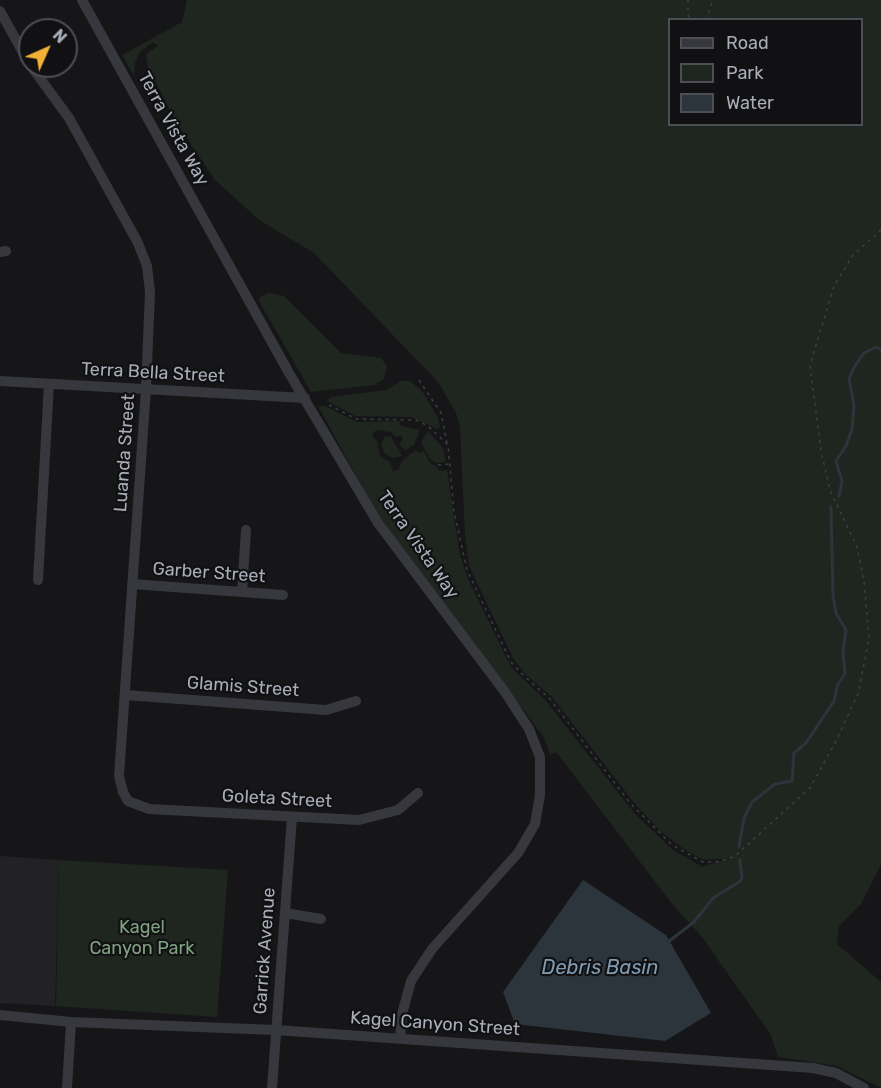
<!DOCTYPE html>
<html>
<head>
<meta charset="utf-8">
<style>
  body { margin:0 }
  #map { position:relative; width:881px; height:1088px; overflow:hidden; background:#161618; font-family:Rubik,sans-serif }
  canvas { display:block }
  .legend { position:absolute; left:668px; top:18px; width:195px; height:108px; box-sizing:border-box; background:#111113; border:2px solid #4d4f55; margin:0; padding:8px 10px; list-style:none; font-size:18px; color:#a8adb8 }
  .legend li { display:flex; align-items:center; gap:12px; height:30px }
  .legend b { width:30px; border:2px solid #4d4f55 }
  .north { position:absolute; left:18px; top:18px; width:60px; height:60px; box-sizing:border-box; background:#111113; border:2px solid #4d4f55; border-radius:50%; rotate:45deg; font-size:16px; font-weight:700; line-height:24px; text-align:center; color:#a8adb8 }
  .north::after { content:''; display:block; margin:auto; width:21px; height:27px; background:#f2b134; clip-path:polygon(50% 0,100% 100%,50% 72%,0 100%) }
</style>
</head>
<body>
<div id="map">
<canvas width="881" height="1088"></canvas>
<ul class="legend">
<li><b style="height:8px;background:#37383d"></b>Road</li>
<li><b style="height:16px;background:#1e261f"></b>Park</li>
<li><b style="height:16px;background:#2c353c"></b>Water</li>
</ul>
<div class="north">N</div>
</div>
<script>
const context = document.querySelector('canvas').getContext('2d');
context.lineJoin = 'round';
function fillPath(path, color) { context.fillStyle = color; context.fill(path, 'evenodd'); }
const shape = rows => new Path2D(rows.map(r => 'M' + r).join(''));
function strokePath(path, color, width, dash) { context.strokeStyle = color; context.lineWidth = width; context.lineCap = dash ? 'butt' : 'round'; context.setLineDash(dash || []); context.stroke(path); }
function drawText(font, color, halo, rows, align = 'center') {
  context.font = font + ' Rubik,sans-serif'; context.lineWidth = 4.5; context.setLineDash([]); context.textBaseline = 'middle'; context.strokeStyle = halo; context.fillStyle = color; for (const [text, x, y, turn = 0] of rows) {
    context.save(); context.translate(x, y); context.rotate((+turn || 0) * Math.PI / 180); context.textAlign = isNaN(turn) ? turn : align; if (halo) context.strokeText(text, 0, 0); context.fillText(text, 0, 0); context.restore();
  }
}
fillPath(shape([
  [0,856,59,860,55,1006,0,1003]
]), '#222225');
fillPath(shape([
  [187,0,881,0,881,865,861,904,839,926,837,944,881,982,881,1088,837,1066,778,1057,771,1035,702,937,673,905,557,753,550,754,543,736,376,512,318,406,325,406,357,422,399,421,401,426,420,430,414,445,406,450,399,445,403,439,401,435,396,437,391,432,376,430,372,435,377,441,380,456,390,462,393,471,398,470,403,460,416,450,418,453,424,451,430,463,438,467,439,471,447,470,460,555,468,579,511,667,546,701,635,814,672,849,702,867,731,858,704,860,685,850,661,832,635,804,552,697,524,673,513,658,469,566,465,535,460,427,456,413,439,383,314,253,259,220,214,179,173,117,148,67,146,54,158,46,153,42,140,52,135,63,134,76,122,55,182,22],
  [670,20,862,20,862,124,670,124],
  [268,293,284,296,341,353,381,358,387,366,384,379,374,385,311,392,259,301,260,297],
  [401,381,410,381,422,391,437,416,440,427,437,429,412,417,355,416,327,401,330,397,386,390],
  [428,431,443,448,446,462,436,463,430,459,421,442],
  [385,436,391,437,402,456,393,458,385,454,381,445],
  [59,860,228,870,217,1017,56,1006]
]), '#1e261f');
fillPath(shape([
  [583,880,666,935,711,1013,665,1041,515,1024,503,992]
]), '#2c353c');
strokePath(shape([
  [839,496,842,481,836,461,846,446,852,429,854,405,849,379,853,369,864,353,876,347,881,350],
  [739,847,744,818,752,802,775,784,792,781,794,753,806,743,834,701,838,684,845,674,843,652,846,630,836,613,833,596,831,507],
  [668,942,694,922,713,898,739,882,742,878,740,860]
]), '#2c353c', 3);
strokePath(shape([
  [688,0,688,15,692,20],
  [706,20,713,0],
  [419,380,441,413,447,443],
  [329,405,356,419,416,420,428,426,448,445,454,511,467,570,511,662,522,674,550,699,630,803,672,845,703,862,716,862,734,857,810,788,834,745,858,694,869,639,864,581,857,547,830,490,821,451,810,365,834,286,853,255,881,230],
  [438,465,449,464]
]), '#3d3f44', 1.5, [3, 4.5]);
strokePath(shape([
  [82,0,289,373,378,523,505,692,529,729,540,757,540,795,535,824,518,853,432,949,411,981,402,1014,400,1038],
  [0,11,30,65],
  [31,66,69,118,138,243,147,266,150,292,146,389,119,776,123,792,128,801,149,809,359,820,398,810,418,793],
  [0,252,6,251],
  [0,381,305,398],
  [38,580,49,384],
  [132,584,283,595],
  [242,592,246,530],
  [126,695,326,710,356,701],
  [285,913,321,919],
  [0,1015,71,1022,276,1030,813,1068,836,1073,864,1088],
  [67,1088,71,1022],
  [272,1088,292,817]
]), '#37383d', 10);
drawText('18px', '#a8adb8', '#111113', [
  ["Terra Vista Way",173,129,61],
  ["Terra Bella Street",153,373,3],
  ["Luanda Street",125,453,-86],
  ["Terra Vista Way",418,545,55],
  ["Garber Street",209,573,4],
  ["Glamis Street",243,687,4],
  ["Goleta Street",277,799,3],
  ["Garrick Avenue",265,951,-86],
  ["Kagel Canyon Street",435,1024,4]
]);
drawText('18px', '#7fa381', '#111113', [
  ["Kagel",142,928],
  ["Canyon Park",142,949]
]);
drawText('italic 20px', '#7f9bb3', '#111113', [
  ["Debris Basin",600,968]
]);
</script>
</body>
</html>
